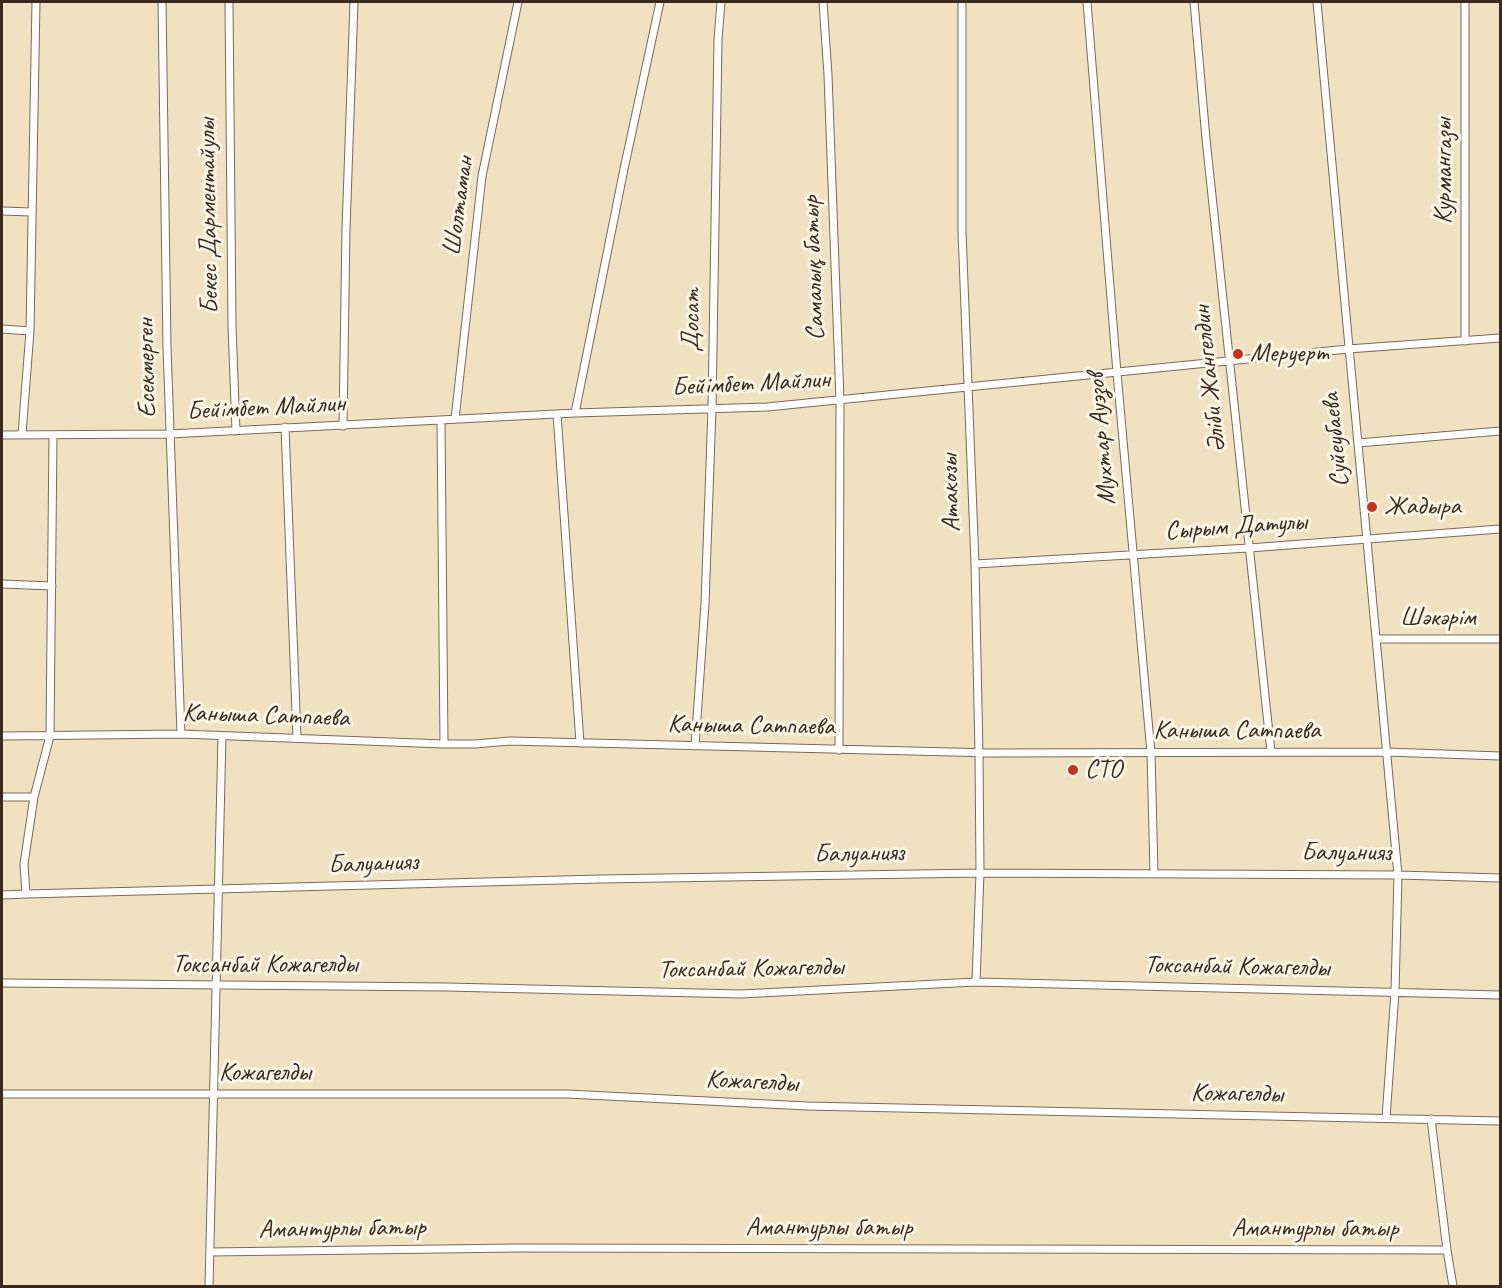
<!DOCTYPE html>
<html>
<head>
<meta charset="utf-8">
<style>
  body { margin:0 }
  #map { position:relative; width:1502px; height:1288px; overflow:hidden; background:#f0e1c1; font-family:Caveat,sans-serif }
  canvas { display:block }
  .frame { position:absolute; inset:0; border:3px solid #3b2a1e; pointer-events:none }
</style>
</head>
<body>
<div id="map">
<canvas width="1502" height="1288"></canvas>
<div class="frame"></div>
</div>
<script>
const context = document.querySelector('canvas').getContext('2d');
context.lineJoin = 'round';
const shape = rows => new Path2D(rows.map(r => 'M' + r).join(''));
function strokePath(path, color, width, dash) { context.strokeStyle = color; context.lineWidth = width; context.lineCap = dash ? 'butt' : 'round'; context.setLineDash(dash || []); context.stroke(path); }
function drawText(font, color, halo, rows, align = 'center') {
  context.font = font + ' Caveat,sans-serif'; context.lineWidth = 6; context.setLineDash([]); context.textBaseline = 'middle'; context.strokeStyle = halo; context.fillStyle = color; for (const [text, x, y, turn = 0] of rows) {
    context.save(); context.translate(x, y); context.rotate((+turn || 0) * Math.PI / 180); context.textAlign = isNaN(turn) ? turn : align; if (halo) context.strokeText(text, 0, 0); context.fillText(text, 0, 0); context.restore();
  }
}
const minor = shape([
  [162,2,167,347,181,734],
  [229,2,232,326,236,431],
  [823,2,828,75,840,400,839,750],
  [962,2,962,232,975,564,979,753,980,873,976,982],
  [1087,2,1117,373,1151,753,1154,874],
  [1194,2,1206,139,1271,752],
  [1317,2,1398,875,1395,992,1386,1118],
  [2,211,31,212],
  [2,329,30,331],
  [1465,341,1465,2],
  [575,413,624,169,660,2],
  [557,414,580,743],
  [455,419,482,176,518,2],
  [441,420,444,744],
  [343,426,346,229,354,2],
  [285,427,297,738],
  [22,434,30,331,36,2],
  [2,435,170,434,575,413,767,407,1348,349,1500,338],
  [53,435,50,736,34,797,24,864,26,894,600,879,980,873,1398,875,1500,878],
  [1358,443,1500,431],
  [975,564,1249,548,1500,529],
  [2,584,52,586],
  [1376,639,1500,639],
  [2,736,181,734,444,744,475,744,510,741,992,753,1386,752,1500,756],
  [695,746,705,604,712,409,718,40,721,2],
  [2,797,34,797],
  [2,895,26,894],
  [2,983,447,987,741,994,976,982,1500,995],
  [2,1094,567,1094,807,1106,1500,1121],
  [1431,1119,1447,1250,1453,1286],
  [210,1252,517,1248,1447,1250],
  [209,1286,222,736]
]);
strokePath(minor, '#7a6a57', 9);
strokePath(minor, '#fff', 7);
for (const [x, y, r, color] of [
  [1238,354,6,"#c8321e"],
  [1372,507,6,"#c8321e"],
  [1073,770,6,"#c8321e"]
]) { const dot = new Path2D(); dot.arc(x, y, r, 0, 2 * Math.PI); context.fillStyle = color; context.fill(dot); strokePath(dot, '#fcf5e5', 2); }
drawText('26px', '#3b2a1e', '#fcf5e5', [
  ["Курмангазы",1444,171,-90],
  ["Шолтаман",459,206,-82],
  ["Бекес Дарментайулы",209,216,-91],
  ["Самалық батыр",814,268,-92],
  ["Досат",692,320,-89],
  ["Eсекмерген",147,368,-91],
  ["Әліби Жангелдин",1210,379,-96],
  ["Бейімбет Майлин",751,384,-3],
  ["Бейімбет Майлин",266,408,-3],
  ["Мухтар Ауэзов",1102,439,-95],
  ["Суйеубаева",1336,440,-96],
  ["Атакозы",951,493,-92],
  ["Сырым Датулы",1236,527,-4],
  ["Шәкәрім",1438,618],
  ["Каныша Сатпаева",266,716,2],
  ["Каныша Сатпаева",751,726,1],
  ["Каныша Сатпаева",1237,731],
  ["Балуанияз",1346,853],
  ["Балуанияз",859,854,-1],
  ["Балуанияз",373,864,-2],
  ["Токсанбай Кожагелды",265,965],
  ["Токсанбай Кожагелды",1237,967,1],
  ["Токсанбай Кожагелды",751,969,-1],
  ["Кожагелды",265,1073],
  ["Кожагелды",752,1082,3],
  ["Кожагелды",1237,1094,1],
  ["Амантурлы батыр",829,1228],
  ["Амантурлы батыр",342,1229,-1],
  ["Амантурлы батыр",1315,1229]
]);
drawText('26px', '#3b2a1e', '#fcf5e5', [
  ["Меруерт",1250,354],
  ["Жадыра",1384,507],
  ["CTO",1085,770]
], 'left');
</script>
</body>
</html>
